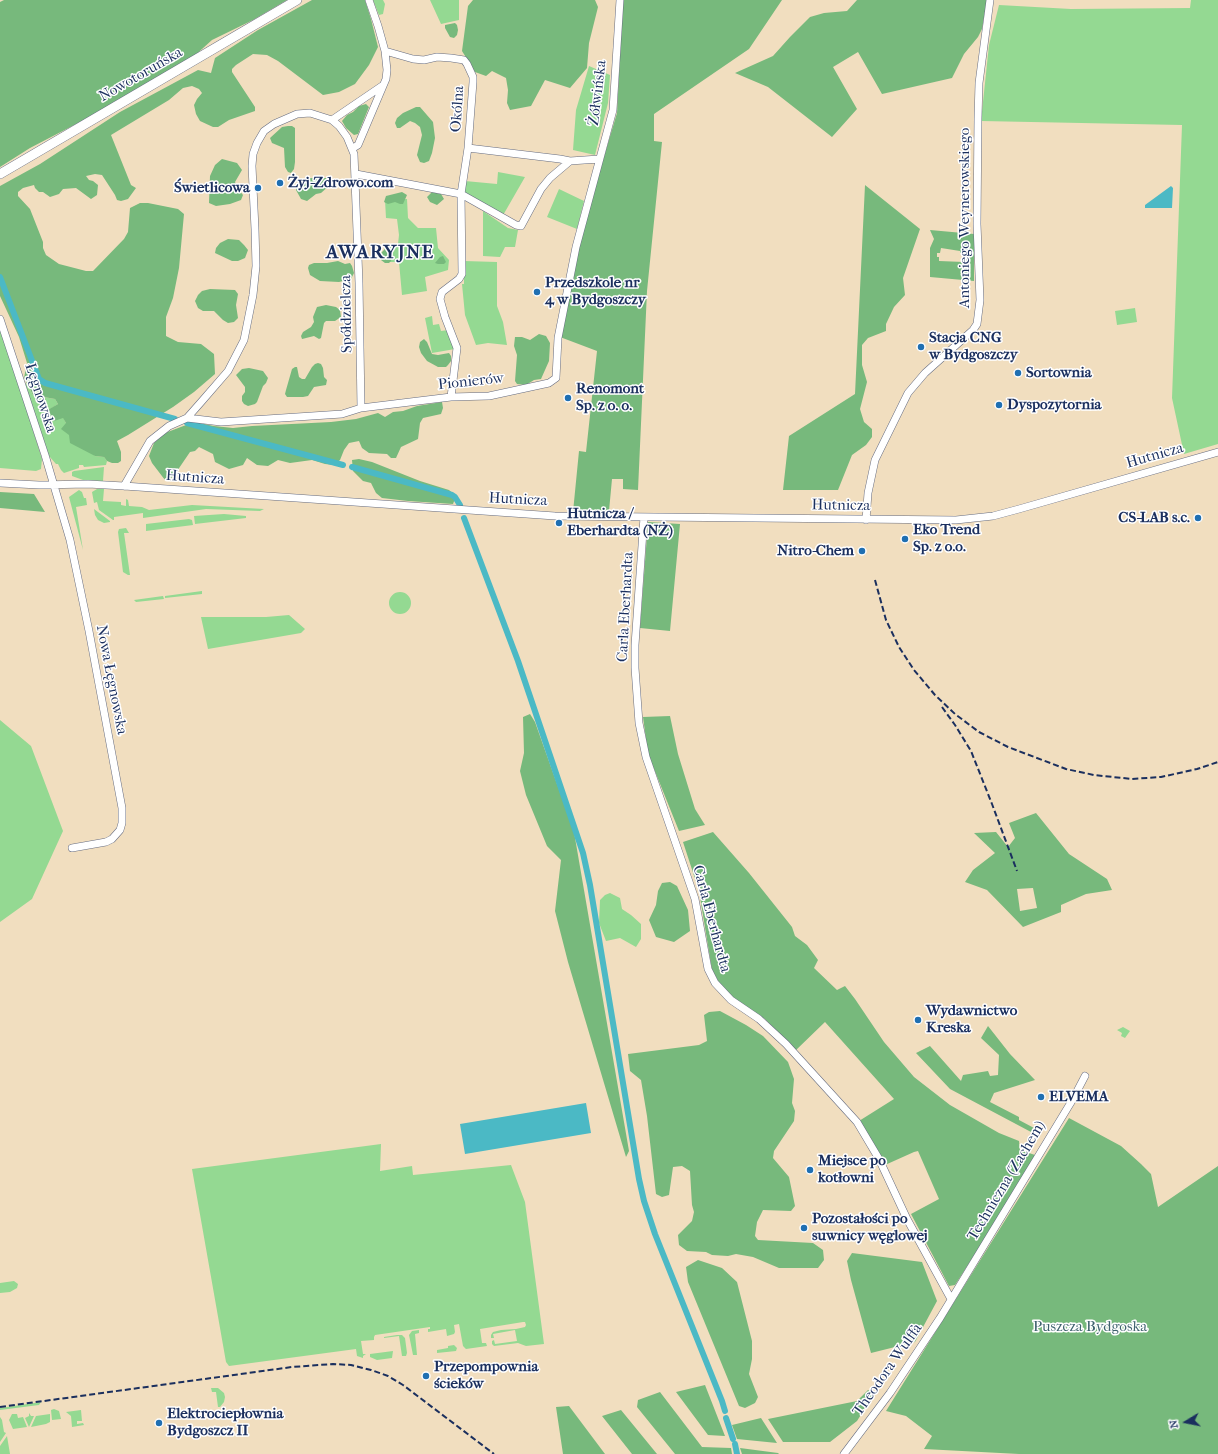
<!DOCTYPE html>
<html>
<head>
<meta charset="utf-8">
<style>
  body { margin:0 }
  #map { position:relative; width:1218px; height:1454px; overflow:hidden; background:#f1debf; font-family:"IM FELL French Canon",serif }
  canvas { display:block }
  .north { position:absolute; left:1166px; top:1402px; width:40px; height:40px; -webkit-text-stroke:3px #fff; paint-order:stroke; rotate:260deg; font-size:11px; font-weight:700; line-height:16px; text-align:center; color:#1b2f5e }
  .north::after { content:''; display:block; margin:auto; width:14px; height:18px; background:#1b2f5e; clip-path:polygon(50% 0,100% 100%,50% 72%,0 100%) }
</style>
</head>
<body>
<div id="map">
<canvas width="1218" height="1454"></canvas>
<div class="north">N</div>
</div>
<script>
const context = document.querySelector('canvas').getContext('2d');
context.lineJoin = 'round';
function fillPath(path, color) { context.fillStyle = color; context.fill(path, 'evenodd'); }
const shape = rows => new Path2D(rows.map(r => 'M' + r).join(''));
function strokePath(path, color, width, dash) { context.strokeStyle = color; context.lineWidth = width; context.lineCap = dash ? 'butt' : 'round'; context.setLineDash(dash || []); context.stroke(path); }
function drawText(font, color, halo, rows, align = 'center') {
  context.font = font + ' "IM FELL French Canon",serif'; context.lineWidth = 3; context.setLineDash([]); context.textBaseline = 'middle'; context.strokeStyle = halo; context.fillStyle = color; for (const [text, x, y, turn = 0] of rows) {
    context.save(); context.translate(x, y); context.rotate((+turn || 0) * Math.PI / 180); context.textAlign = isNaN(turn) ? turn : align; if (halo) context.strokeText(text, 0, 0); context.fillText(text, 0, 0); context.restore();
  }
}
fillPath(shape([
  [373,0,383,0,385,4,383,14,379,15],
  [430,0,459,0,459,20,441,24],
  [1191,0,1218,0,1218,444,1184,454,1172,398,1182,125,981,121,989,45,999,5,1071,9,1190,8],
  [589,66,610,75,608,103,595,155,573,150,576,110],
  [498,172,525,177,502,217,462,194,465,181,497,184],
  [559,189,584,201,577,229,547,217],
  [407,199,408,218,418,228,436,228,438,248,449,260,448,270,425,277,427,291,402,295,399,262,385,262,384,245,398,244,399,235,397,219,386,218,385,200],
  [483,211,508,228,518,230,515,247,505,247,500,257,483,256],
  [464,261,497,262,497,306,503,322,507,345,488,343,476,345,465,315,462,284,464,284],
  [1135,308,1137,322,1117,325,1115,311],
  [432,316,433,325,439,324,441,331,448,330,455,349,432,353,425,318],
  [0,325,42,459,41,469,36,471,0,468],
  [26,383,33,395,55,399,58,404,47,411,63,417,66,423,95,456,104,457,107,461,106,465,84,467,83,465,79,465,79,468,64,473,61,470,58,464,56,464,49,456,25,384],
  [104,467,103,481,83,480,72,476,72,472,74,471],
  [97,489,104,489,103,501,121,502,121,505,126,506,126,499,128,500,129,506,142,507,149,510,192,505,264,509,260,511,206,509,143,518,143,513,114,517,114,520,113,520,99,510,97,502,94,503,92,492],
  [79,490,82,492,84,498,86,498,87,505,76,507,83,550,69,497],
  [94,509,110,521,110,522,104,523,98,520,95,515],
  [224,514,246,516,246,518,195,524,194,516],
  [189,519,192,520,193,525,146,531,146,524],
  [126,528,129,533,124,533,130,575,128,575,123,572,118,532,119,529],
  [202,591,202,594,165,598,165,596],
  '389 603a11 11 0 1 1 22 0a11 11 0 1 1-22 0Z',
  [163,596,164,599,136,602,134,600],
  [289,615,305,629,301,633,208,649,201,617,266,617],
  [0,720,31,746,63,831,32,899,0,922],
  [610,893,620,898,622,909,631,915,641,924,641,939,636,947,620,938,606,941,599,923,600,900,605,895],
  [1123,1027,1130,1031,1125,1038,1121,1036,1122,1033,1117,1030],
  [381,1144,380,1171,412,1166,413,1175,511,1165,525,1202,544,1344,526,1346,518,1343,494,1346,492,1344,492,1341,494,1340,495,1344,517,1341,515,1330,493,1334,494,1338,491,1338,491,1335,493,1332,501,1330,516,1329,525,1327,526,1325,525,1322,523,1322,480,1329,482,1343,486,1343,487,1346,466,1349,463,1346,459,1324,454,1325,455,1332,454,1334,447,1336,446,1329,428,1332,428,1329,430,1329,430,1327,375,1335,374,1337,374,1340,361,1341,363,1354,366,1354,363,1356,363,1358,357,1356,356,1349,229,1366,226,1362,192,1169],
  [14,1281,18,1284,17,1288,10,1292,0,1293,0,1283],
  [419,1330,419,1333,415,1334,417,1355,413,1355,409,1335,412,1331],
  [397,1335,402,1335,405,1338,407,1353,406,1356,402,1356,399,1336,384,1338,384,1337],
  [454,1345,457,1348,456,1351,437,1353,437,1350,448,1348,448,1346],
  [393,1351,392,1358,377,1360,370,1357,370,1354],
  [211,1388,218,1388,224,1393,225,1397,224,1402,220,1407,218,1407,216,1392,212,1392],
  [41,1402,39,1405,0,1410,0,1408],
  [54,1409,59,1411,61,1419,52,1420,51,1410],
  [81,1410,82,1421,77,1421,77,1424,83,1423,84,1425,72,1427,71,1416,66,1412],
  [29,1413,31,1416,34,1416,29,1427,25,1418,29,1416],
  [12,1414,17,1414,18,1418,23,1417,27,1427,13,1429,9,1420],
  [50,1414,50,1422,46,1424,31,1427,36,1416],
  [0,1417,2,1420,4,1432,6,1433,0,1442],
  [7,1436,10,1454,0,1454,0,1446]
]), '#94d992');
fillPath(shape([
  [4,0,287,0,253,20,212,40,192,58,105,109,30,148,0,167,0,2],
  [312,0,365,0,371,19,378,47,369,65,355,84,339,92,323,95,278,61,267,55,253,54,236,65,232,69,232,72,255,107,255,111,229,120,218,127,213,127,200,121,196,114,194,105,197,99,202,93,199,89,192,86,183,88,169,100,111,135,131,185,136,188,128,199,121,201,117,200,115,195,102,175,95,174,86,176,89,180,93,181,98,185,97,195,91,199,76,188,63,189,59,194,50,197,43,192,39,192,35,188,34,185,23,188,18,192,18,196,30,209,43,242,43,248,46,255,59,264,86,271,93,271,124,239,128,232,130,208,140,203,148,203,178,209,184,214,179,268,173,298,166,317,166,336,178,342,201,344,214,354,215,374,194,392,173,407,128,435,117,441,121,452,121,461,118,463,112,463,107,461,104,457,95,456,70,443,69,435,61,429,66,423,63,418,54,421,46,411,58,404,55,399,33,395,24,378,27,363,19,337,0,296,0,186,40,164,120,112,198,70,211,73,215,58,258,30],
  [473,0,595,0,598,7,589,43,587,68,570,88,545,80,531,106,510,110,507,103,508,90,506,78,492,71,486,76,475,72,462,51,468,6],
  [623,0,782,0,749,49,654,114,654,141,662,142,647,291,638,490,623,489,623,479,612,479,609,511,573,512,579,451,586,452,597,351,560,337,581,234,617,113],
  [857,0,987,0,982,29,978,37,964,54,952,78,882,94,858,52,833,67,857,109,832,137,768,87,735,73,773,56,790,37,810,17,824,13,847,11],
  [455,23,457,25,458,30,457,35,454,38,450,37,445,28,445,25],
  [366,104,369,107,358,134,354,135,346,128,342,121,347,115,353,112,359,106],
  [416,107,420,107,433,122,435,138,432,153,429,161,424,163,420,162,417,155,422,135,420,127,415,123,410,121,400,128,397,128,395,123,397,118,403,113],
  [288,126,292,126,295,128,295,162,294,169,291,173,288,172,285,167,284,148,272,143,270,138,282,127],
  [222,159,237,163,242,170,235,182,238,189,243,195,241,200,230,204,216,206,209,203,210,176,215,165],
  [310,178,328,178,332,181,330,185,321,193,316,194,307,201,301,199,296,190,297,184,301,181],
  [865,185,920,229,903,278,905,295,894,307,886,324,886,331,868,338,862,345,862,365,867,382,860,409,864,422,872,429,872,437,866,445,852,455,838,490,783,490,789,436,855,394],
  [402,192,407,195,403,204,400,204,395,202,388,204,384,202,386,196],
  [432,192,441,194,444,199,437,205,430,202,427,197],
  [930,230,974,234,974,281,930,277,930,248,934,239],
  [941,248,960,251,960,253,964,253,964,262,939,261,939,257,937,257,937,253,940,253],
  [228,239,239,240,244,245,248,250,245,258,238,261,232,261,215,253,216,248,220,243],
  [385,249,388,249,392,256,391,261,389,263,385,263,381,260,381,253],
  [443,256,446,262,444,264,438,264,435,263,440,257],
  [338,261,345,264,350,263,352,266,354,273,351,279,339,282,320,281,310,275,308,268,309,265,314,263,327,263],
  [210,289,235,290,238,294,236,305,238,318,234,322,228,323,223,320,214,311,203,311,198,308,195,301,198,295,202,291],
  [326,305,336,307,340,310,341,317,335,321,326,321,324,323,321,338,319,339,314,336,302,339,301,336,303,332,311,327,314,322,313,317,317,307],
  [539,334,546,336,550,343,549,361,541,379,534,380,526,385,517,384,515,381,517,355,514,346,515,337,522,337,530,340],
  [424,339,427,342,432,354,438,355,449,353,451,356,451,361,448,365,446,367,438,367,427,361,421,353,419,347,420,342],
  [318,363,321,364,323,368,324,377,327,380,326,385,314,387,308,396,303,397,287,397,285,394,286,390,292,369,295,367,297,367,299,377,302,379,305,379,312,367,315,364],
  [249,368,263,371,268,378,266,383,263,386,257,402,255,404,248,406,244,404,242,401,242,396,245,392,245,387,236,375,242,369],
  [442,402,443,408,441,414,423,418,420,423,418,439,401,447,396,458,391,458,387,454,369,453,362,448,359,441,349,443,344,450,340,460,334,465,325,464,312,460,290,463,278,460,268,466,257,465,247,458,243,465,229,469,215,462,213,454,199,447,195,451,190,452,173,477,165,480,152,463,149,456,154,443,165,433,194,422,214,426,233,428,252,426,331,422,356,419,378,413,385,417,393,412,403,411,417,406],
  [359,459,372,462,420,481,449,490,456,496,453,504,408,501,382,498,376,493,371,483,363,481,353,471,352,460],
  [0,492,34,494,45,512,0,508],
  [648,522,680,524,670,631,640,628],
  [530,714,535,722,574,832,629,1151,626,1157,568,962,555,911,561,860,547,846,526,795,520,771,524,753,523,717],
  [670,716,678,754,695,809,705,825,679,831,648,754,643,717],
  [1036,813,1069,854,1107,879,1112,890,1086,894,1061,905,1061,912,1023,927,987,890,965,882,973,870,995,853,974,833,996,832,1008,847,1015,838,1009,823],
  [1033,888,1037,908,1020,911,1017,889],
  [713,832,749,873,792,927,795,936,807,945,818,960,814,968,837,990,845,986,855,999,884,1042,914,1077,950,1105,999,1133,1019,1141,1020,1150,1038,1156,955,1285,949,1286,911,1214,939,1199,918,1151,914,1152,885,1165,859,1121,894,1099,825,1022,795,1051,765,1019,727,997,712,970,699,891,683,842],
  [670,882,677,886,688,910,690,931,674,942,656,937,649,920,656,905,658,891,662,883],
  [720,1011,746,1025,763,1036,788,1062,794,1079,792,1103,795,1111,794,1121,774,1151,773,1158,789,1177,795,1206,791,1211,763,1210,757,1222,755,1236,758,1240,813,1243,823,1250,824,1260,818,1268,779,1268,753,1257,736,1254,728,1256,712,1255,706,1252,687,1251,679,1245,678,1235,692,1221,694,1212,692,1205,690,1171,682,1166,673,1167,669,1195,662,1197,656,1194,647,1116,641,1080,630,1071,628,1054,699,1045,707,1041,704,1015,709,1012],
  [988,1026,1010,1054,1035,1080,994,1093,990,1102,1019,1117,1019,1120,1034,1128,1031,1132,950,1089,916,1053,930,1046,961,1081,963,1075,988,1071,990,1076,998,1075,999,1055,981,1038],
  [1069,1118,1121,1146,1141,1164,1151,1174,1158,1207,1218,1166,1218,1454,1019,1454,924,1449,932,1436,906,1416,886,1411],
  [852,1253,922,1262,937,1301,915,1342,871,1353,851,1280,847,1261],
  [698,1260,722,1268,737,1282,752,1341,752,1359,749,1374,758,1397,755,1403,745,1408,739,1406,688,1282,686,1267],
  [705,1385,725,1436,708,1435,676,1392],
  [868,1390,874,1394,857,1421,830,1442,783,1442,768,1419,857,1401],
  [660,1392,702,1447,731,1448,732,1454,675,1454,637,1407,638,1400],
  [569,1406,605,1454,563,1454,556,1407],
  [621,1410,657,1454,632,1454,602,1416],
  [761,1418,777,1443,737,1439,732,1425],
  [740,1448,778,1453,779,1454,742,1454]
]), '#77b97c');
fillPath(shape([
  [1171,186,1173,188,1172,208,1145,208,1145,205],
  [586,1103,591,1133,465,1154,460,1124]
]), '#4bb9c5');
strokePath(shape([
  [0,277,39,379,45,383,175,419],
  [187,423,343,465],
  [352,467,452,495,455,497,460,505],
  [464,518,518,661,583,853,590,885,639,1179,644,1201,655,1234,722,1401,725,1411],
  [726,1418,733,1439],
  [735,1444,737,1454]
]), '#4bb9c5', 6);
const minor = shape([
  [385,51,413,59,424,60,437,57,451,58,464,60,467,64,473,77,473,82,468,148,461,194,516,225,521,226,541,189,550,178,570,161,599,159],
  [332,120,382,86],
  [353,148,358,145,386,79,387,70,385,51,378,26,369,0],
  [468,148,560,159,570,161],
  [356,174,461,194,462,274,459,279,442,292,440,299,445,317,457,348,451,397],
  [0,319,45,455,70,540,89,631,122,808,122,823,120,830,112,839,106,842,72,848],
  [187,418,221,422,342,414,361,408,451,397,489,396,549,383,556,378,558,338,576,247,613,110,620,0],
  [0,483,39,485,88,484,124,486,555,516,956,520,993,516,1019,509,1218,452],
  [124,486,150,441,169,426,187,418,202,401,228,371,244,340,253,295,256,266,255,229,252,166,253,154,257,143,264,131,274,124,297,114,310,113,332,120,339,126,347,137,354,154,359,283,361,408],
  [644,517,635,645,635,668,639,723,646,757,695,899,708,969,715,983,731,1000,759,1019,786,1044,857,1122,879,1159,907,1219,951,1299],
  [866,520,868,493,875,460,908,393,925,373,973,330,977,324,980,300,977,224,978,118,979,83,990,0],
  [844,1454,890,1393,940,1318,1073,1099,1085,1076]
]);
const major = shape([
  [0,174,297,0]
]);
strokePath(minor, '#666c80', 8);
strokePath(major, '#666c80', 10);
strokePath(minor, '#fff', 7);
strokePath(major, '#fff', 9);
strokePath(shape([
  [875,580,886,620,899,647,914,670,935,695,955,714,979,732,1008,747,1066,769,1094,775,1132,779,1161,777,1197,769,1218,762],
  [942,707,955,725,971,751,992,804,1017,871],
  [0,1407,292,1367,333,1364,351,1365,371,1370,388,1376,403,1385,494,1454]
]), '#1b2f5e', 2, [6, 3]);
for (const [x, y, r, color] of [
  [280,183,4,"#1f6fb2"],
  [258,188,4,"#1f6fb2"],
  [537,292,4,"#1f6fb2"],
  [921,347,4,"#1f6fb2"],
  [1018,373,4,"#1f6fb2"],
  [568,398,4,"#1f6fb2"],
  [999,405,4,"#1f6fb2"],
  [1198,518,4,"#1f6fb2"],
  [559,523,4,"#1f6fb2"],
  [905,539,4,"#1f6fb2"],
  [862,551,4,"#1f6fb2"],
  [918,1020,4,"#1f6fb2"],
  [1041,1097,4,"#1f6fb2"],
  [810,1170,4,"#1f6fb2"],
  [804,1228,4,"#1f6fb2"],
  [426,1376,4,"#1f6fb2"],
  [159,1423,4,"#1f6fb2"]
]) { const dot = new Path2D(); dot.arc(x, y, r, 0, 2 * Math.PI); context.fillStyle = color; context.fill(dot); strokePath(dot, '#fff', 1.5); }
drawText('15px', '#1b2f5e', '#fff', [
  ["Nowotoruńska",141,75,-30],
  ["Żółwińska",598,93,-83],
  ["Okólna",458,109,-86],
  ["Antoniego Weynerowskiego",965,218,-90],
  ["Spółdzielcza",347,314,-91],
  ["Pionierów",471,382,-6],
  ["Łęgnowska",40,398,72],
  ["Hutnicza",1155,456,-16],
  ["Hutnicza",195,478,4],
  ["Hutnicza",518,500,3],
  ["Hutnicza",841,506,1],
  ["Carla Eberhardta",626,607,-87],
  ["Nowa Łęgnowska",111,680,79],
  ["Carla Eberhardta",711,919,75],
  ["Techniczna (Zachem)",1007,1181,-59],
  ["Theodora Wulffa",888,1370,-55]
]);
drawText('bold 15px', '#1b2f5e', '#fff', [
  ["Żyj-Zdrowo.com",288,183],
  ["Świetlicowa",250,188,"right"],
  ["Przedszkole nr",545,283],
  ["4 w Bydgoszczy",545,300],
  ["Stacja CNG",929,338],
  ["w Bydgoszczy",929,355],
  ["Sortownia",1026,373],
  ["Renomont",576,389],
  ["Sp. z o. o.",576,406],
  ["Dyspozytornia",1007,405],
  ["Hutnicza /",567,514],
  ["Eberhardta (NŻ)",567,531],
  ["CS-LAB s.c.",1190,518,"right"],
  ["Eko Trend",913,530],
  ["Sp. z o.o.",913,547],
  ["Nitro-Chem",854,551,"right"],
  ["Wydawnictwo",926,1011],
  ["Kreska",926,1028],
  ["ELVEMA",1049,1097],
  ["Miejsce po",818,1161],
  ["kotłowni",818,1178],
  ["Pozostałości po",812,1219],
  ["suwnicy węglowej",812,1236],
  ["Przepompownia",434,1367],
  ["ścieków",434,1384],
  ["Elektrociepłownia",167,1414],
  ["Bydgoszcz II",167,1431]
], 'left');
drawText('15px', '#3f626e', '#fff', [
  ["Puszcza Bydgoska",1090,1327]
]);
context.letterSpacing = '1px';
drawText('bold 19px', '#1b2f5e', '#fff', [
  ["AWARYJNE",380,253]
]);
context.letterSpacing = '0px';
</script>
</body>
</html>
